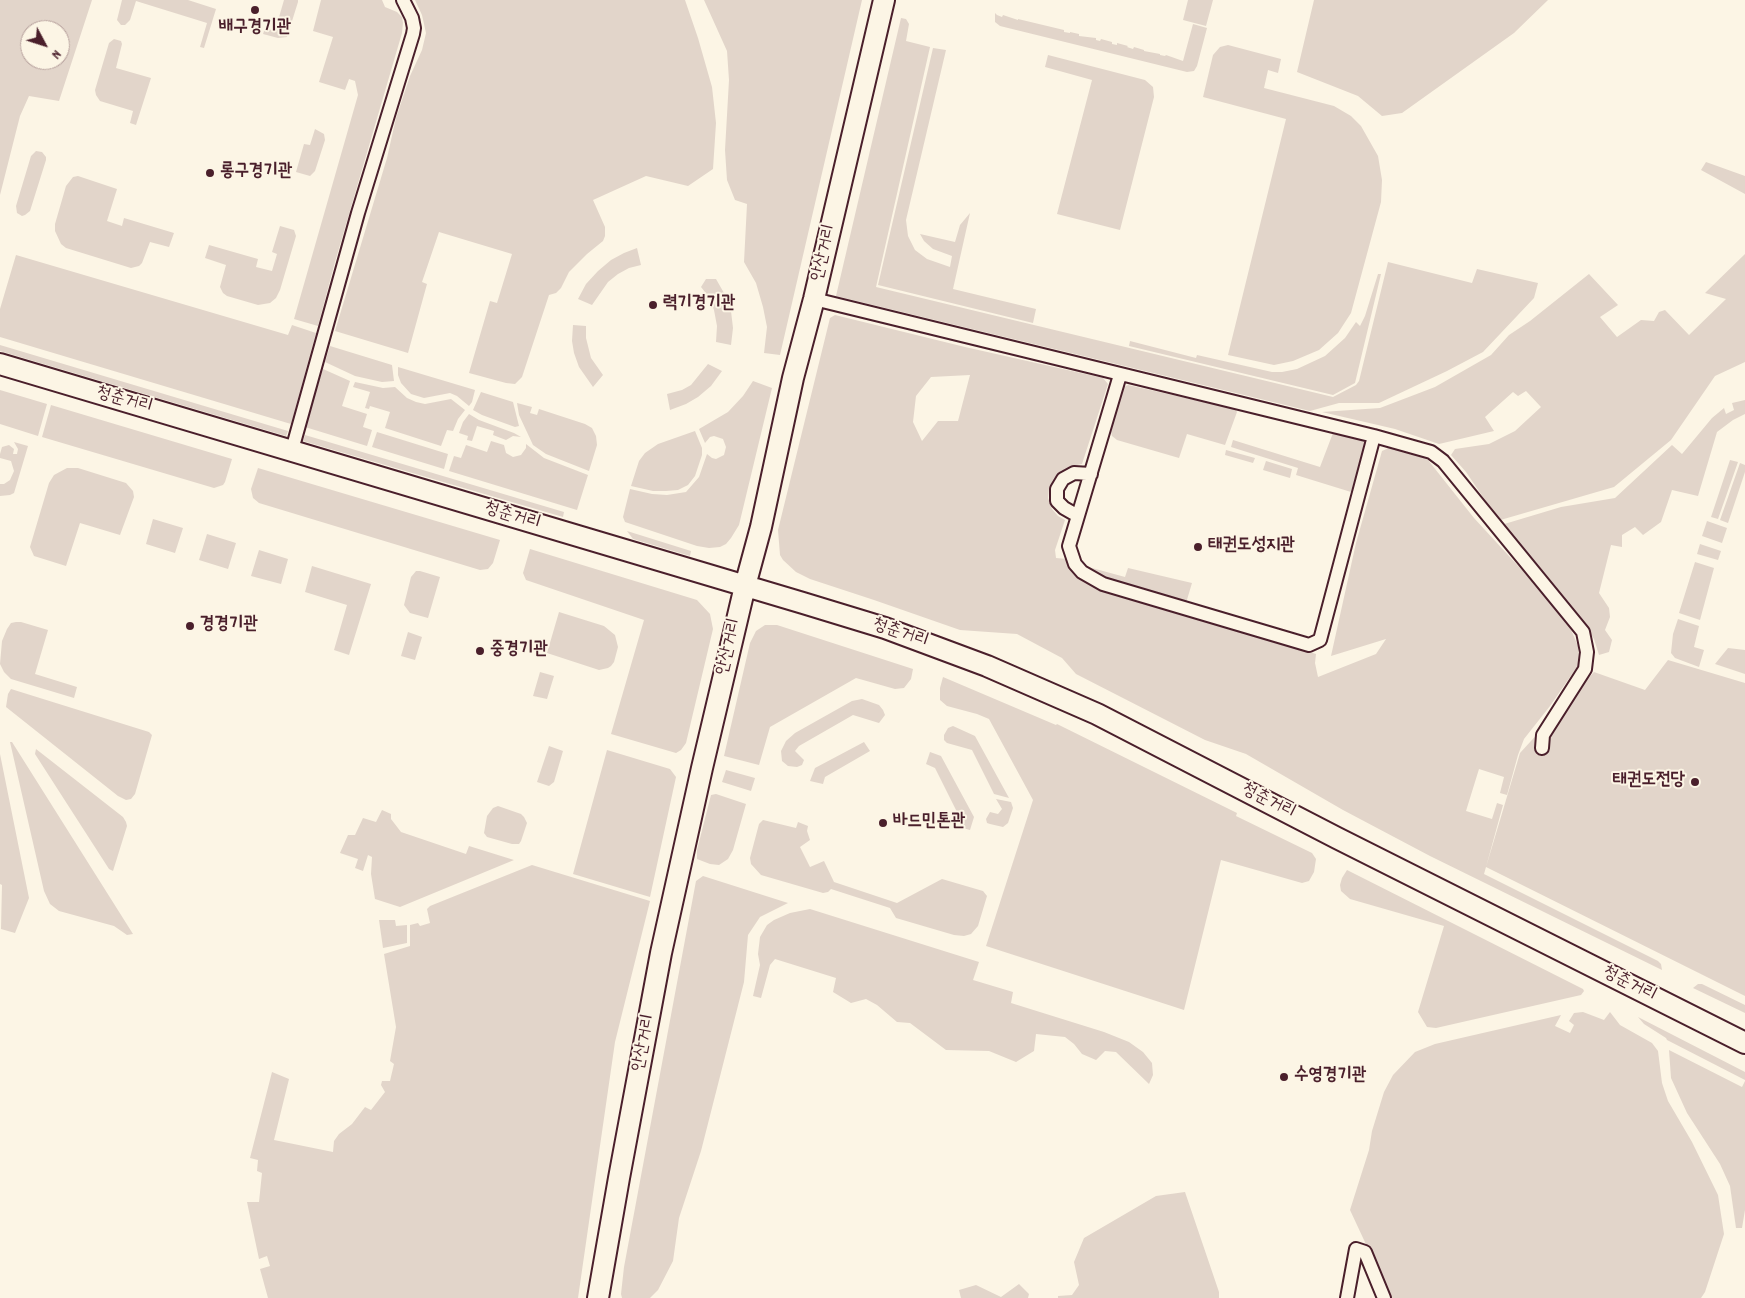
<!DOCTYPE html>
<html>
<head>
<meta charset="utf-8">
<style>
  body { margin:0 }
  #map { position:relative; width:1745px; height:1298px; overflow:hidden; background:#fcf5e5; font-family:Dekko,sans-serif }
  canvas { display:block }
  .north { position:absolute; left:20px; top:20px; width:50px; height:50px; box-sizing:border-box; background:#fcf5e5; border:1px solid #b59f9b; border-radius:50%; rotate:130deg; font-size:14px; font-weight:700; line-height:20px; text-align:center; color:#4a1f2b }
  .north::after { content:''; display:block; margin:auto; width:18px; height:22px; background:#4a1f2b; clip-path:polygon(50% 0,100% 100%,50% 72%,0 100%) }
</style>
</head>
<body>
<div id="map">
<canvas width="1745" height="1298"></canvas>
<div class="north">N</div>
</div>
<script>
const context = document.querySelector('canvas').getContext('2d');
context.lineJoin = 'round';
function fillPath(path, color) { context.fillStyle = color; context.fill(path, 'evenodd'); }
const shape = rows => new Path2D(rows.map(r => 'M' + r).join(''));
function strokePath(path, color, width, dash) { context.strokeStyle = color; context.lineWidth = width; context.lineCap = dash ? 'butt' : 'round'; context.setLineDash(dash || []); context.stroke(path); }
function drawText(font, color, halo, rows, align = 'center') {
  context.font = font + ' Dekko,"Poor Story",sans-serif'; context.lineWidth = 4; context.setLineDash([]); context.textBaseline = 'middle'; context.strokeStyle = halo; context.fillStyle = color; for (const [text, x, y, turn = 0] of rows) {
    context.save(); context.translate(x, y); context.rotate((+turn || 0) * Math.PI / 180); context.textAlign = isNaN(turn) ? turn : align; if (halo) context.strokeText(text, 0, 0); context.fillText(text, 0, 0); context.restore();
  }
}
fillPath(shape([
  [0,0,92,0,59,101,29,96,20,116,0,195],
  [30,30,60,30,60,60,30,60],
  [122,0,188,0,216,9,204,48,200,47,207,23,136,1,130,20,125,25,121,25,117,20],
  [284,0,298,0,298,2,287,37,278,38,263,34,265,28,275,31],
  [321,0,382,0,385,7,397,12,402,17,403,23,402,33,335,262,318,326,294,319,358,95,355,81,349,79,345,90,319,82,333,37,313,31],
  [415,0,685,0,698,38,712,87,716,123,713,169,688,186,646,176,593,200,605,227,605,236,603,241,587,254,569,272,561,288,556,293,549,295,522,377,515,384,506,383,469,373,490,301,497,303,512,254,439,232,422,282,427,284,408,353,335,331,387,158,396,118,410,76,422,50,426,33,422,15],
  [704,0,862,0,780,355,764,353,767,327,763,307,756,283,744,262,747,204,735,200,727,180,725,150,729,80,727,51],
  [1188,0,1213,0,1206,26,1183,20],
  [1314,0,1548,0,1514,33,1402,113,1382,116,1358,96,1297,72],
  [995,13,997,15,1002,17,1003,15,1018,20,1018,19,1064,30,1064,32,1070,33,1070,32,1079,34,1079,36,1096,38,1096,40,1100,41,1101,39,1112,42,1112,44,1117,45,1117,43,1128,46,1127,47,1133,49,1134,47,1144,50,1144,51,1160,54,1160,55,1165,56,1166,55,1183,61,1193,24,1207,28,1197,66,1194,71,1187,72,1000,26,995,22],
  [901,18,906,19,909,24,906,41,930,47,876,287,1333,397,1356,385,1359,381,1388,262,1472,283,1477,269,1538,283,1534,298,1483,352,1447,371,1379,403,1339,403,1310,411,836,296],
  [114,39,121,41,122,44,116,68,151,78,136,125,130,123,133,111,100,101,96,95,95,90,109,43],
  [1228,45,1281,59,1278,73,1268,70,1264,88,1334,106,1351,116,1361,126,1378,156,1382,180,1381,202,1351,313,1338,333,1319,350,1293,361,1274,365,1228,355,1286,119,1203,97,1213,55,1220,47],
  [933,48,946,50,906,220,908,236,915,250,927,259,950,267,952,256,933,249,924,241,920,234,955,242,960,225,970,213,953,289,1036,309,1033,323,878,285],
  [1048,55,1145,80,1153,87,1154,97,1120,230,1057,214,1092,80,1045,67],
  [315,129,324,134,325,140,315,171,310,176,296,172,304,144,310,145],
  [36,151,42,152,46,157,46,160,30,211,25,215,22,216,17,213,16,206,31,156],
  [1706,162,1745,176,1745,194,1701,170],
  [78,176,117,189,107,221,122,226,124,218,174,233,169,247,150,242,142,263,139,266,131,268,66,248,61,244,55,231,55,224,66,186,73,177],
  [280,226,294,230,296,236,280,290,276,298,270,303,258,305,227,296,223,293,220,287,226,265,205,258,209,245,258,259,256,267,272,271,277,254,272,252],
  [637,248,641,265,629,268,618,274,608,282,592,305,578,299,586,284,598,271,611,260,624,253],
  [1745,254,1745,362,1715,376,1671,440,1614,487,1497,521,1485,500,1466,472,1451,455,1455,449,1489,444,1515,431,1541,407,1526,391,1518,396,1513,392,1485,417,1494,431,1439,444,1395,429,1322,412,1380,408,1435,387,1491,355,1509,335,1530,321,1589,274,1618,305,1600,317,1617,337,1641,320,1654,321,1659,312,1665,310,1689,335,1726,299,1705,293],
  [16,255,288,335,292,325,316,333,291,424,0,337,0,309],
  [1378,274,1381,274,1355,383,1333,395,1129,346,1130,341,1196,358,1197,355,1272,372,1282,372,1297,369,1325,356,1345,338,1356,322,1360,326,1365,316],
  [706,279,716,279,728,300,731,311,733,328,731,345,716,342,717,326,714,310,709,297,701,287],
  [835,315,965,347,1103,378,1108,384,1082,464,1072,466,1061,471,1054,478,1049,488,1048,498,1052,509,1058,516,1065,520,1055,550,1056,558,1067,559,1071,570,1088,584,1103,591,1197,616,1316,654,1315,663,1318,677,1376,654,1386,639,1331,656,1356,543,1382,451,1391,447,1414,452,1428,460,1474,518,1566,618,1578,646,1579,664,1550,706,1524,739,1518,755,1507,795,1500,793,1504,777,1479,769,1466,811,1492,819,1497,803,1503,805,1486,867,1520,753,1594,672,1645,690,1668,660,1745,683,1745,996,1486,867,1484,874,1658,961,1661,964,1662,970,1430,856,1343,810,1246,754,1205,740,1076,674,1062,658,1017,634,960,630,874,600,810,579,796,572,783,560,780,555,778,530,830,318],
  [970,375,958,421,938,421,922,441,913,422,916,396,931,377],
  [573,325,586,326,586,338,591,358,603,375,593,387,579,367,574,353,572,341],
  [0,345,288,431,286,436,0,351],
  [330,346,392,365,394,381,382,382,355,376,325,362],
  [708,364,722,371,711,386,698,397,686,404,670,410,667,394,682,390,691,385],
  [398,367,475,390,472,402,469,406,457,396,450,393,424,398,411,394,401,383,398,375],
  [323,369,350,381,342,406,367,414,363,427,372,430,367,446,305,427],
  [753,381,772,388,739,525,731,538,726,544,720,547,709,548,697,546,625,522,623,517,630,489,652,494,667,495,686,492,699,477,707,454,712,458,716,459,724,455,726,447,723,439,714,436,710,437,705,443,699,429,728,412,743,396],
  [355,382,383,388,395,387,407,398,416,402,425,404,451,399,465,410,458,419,453,431,447,430,441,446,385,428,390,412,370,406,369,409,365,408,370,392,353,387],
  [1128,385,1235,409,1237,412,1225,445,1187,434,1179,458,1117,440,1112,436,1111,432,1122,392,1124,387],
  [0,390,47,404,38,436,0,424],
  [481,392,513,402,519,426,515,427,482,415,473,410],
  [1745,400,1745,414,1733,420,1717,432,1698,496,1672,490,1661,522,1643,535,1635,527,1622,535,1622,547,1611,545,1599,593,1609,608,1610,617,1605,630,1612,640,1609,652,1599,655,1594,639,1577,613,1501,525,1561,507,1615,498,1672,445,1682,454,1712,418,1724,408,1726,414,1734,410,1732,403],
  [517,403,532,407,530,413,537,415,539,409,585,424,592,428,596,436,597,445,589,471,546,454,533,445,519,415],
  [51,405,232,459,225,482,223,485,214,488,42,437],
  [469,414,479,420,514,433,521,437,513,436,506,440,493,435,494,431,477,426,472,441,467,440,468,436,459,433,463,422],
  [695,431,702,448,702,455,695,476,688,485,678,490,666,491,653,491,631,486,639,461,645,453,658,444],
  [377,432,448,454,444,469,372,447],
  [1333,433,1357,438,1365,443,1351,492,1296,475,1298,468,1231,447,1233,440,1320,467],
  [305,435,564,512,563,517,303,441],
  [491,441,504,445,506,453,513,457,521,455,526,448,526,444,544,458,588,475,577,510,449,471,454,456,461,458,466,445,487,452],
  [14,442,28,446,14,493,10,495,0,496,0,484,4,484,10,480,14,471,11,461,0,458,0,454,2,447,9,445,14,449,13,454,17,454,18,449],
  [1226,450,1255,458,1253,463,1225,455],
  [1730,460,1738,462,1718,519,1711,517],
  [1266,461,1292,469,1290,478,1263,470],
  [1740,463,1745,465,1745,472,1728,523,1720,520],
  [67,468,78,468,126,483,133,491,134,497,120,535,80,523,66,566,34,556,30,547,49,483,54,475],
  [258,468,500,540,493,563,488,569,480,570,259,503,253,498,251,489],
  [153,519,183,528,175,553,146,544],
  [1707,521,1727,528,1722,543,1702,536],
  [627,531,691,551,690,556,633,539],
  [207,534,236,543,228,569,199,560],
  [1700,544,1721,551,1718,560,1697,554],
  [530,549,697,600,710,614,713,629,686,743,681,750,676,753,611,734,644,620,526,580,523,573],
  [259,550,288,559,281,584,251,576],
  [1695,562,1714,568,1700,620,1679,613],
  [1081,565,1125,577,1128,568,1192,583,1186,603,1101,577],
  [312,566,371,584,349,655,334,650,347,605,305,592],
  [416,571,420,571,440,577,428,618,410,613,404,605,411,577],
  [559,612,604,626,615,635,618,647,614,662,611,666,608,668,599,670,547,653],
  [1678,619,1699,626,1694,647,1704,650,1699,667,1675,658,1671,653,1673,634],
  [16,622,21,622,48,630,35,674,77,687,74,698,11,679,4,672,0,664,2,641,7,629,11,623],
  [765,625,777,625,913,669,911,679,904,688,895,689,856,678,770,727,759,765,724,756,750,643,756,631],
  [408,632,422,637,415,660,401,656],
  [1728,648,1745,650,1745,674,1715,664],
  [540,672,554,676,547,699,533,696],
  [943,677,1056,725,1057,724,1237,813,1236,816,1312,853,1316,859,1314,872,1309,881,1302,883,1221,860,1184,1010,986,946,1033,800,989,719,977,714,947,706,940,700,940,688],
  [11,689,149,732,152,735,135,794,131,799,126,800,118,796,6,707,8,694],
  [862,699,879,705,883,710,885,715,879,723,853,715,799,746,795,751,804,760,802,765,797,767,788,766,782,761,781,751,786,741,795,733,852,701],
  [953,726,975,736,1009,798,994,794,972,750,947,743,944,740,944,735,948,728],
  [10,742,12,742,133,934,127,935,114,926,59,911,50,904,44,891],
  [864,742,870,751,825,777,823,784,810,781,815,768],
  [549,746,563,751,554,782,549,786,537,782],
  [36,749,123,817,126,822,127,826,113,871,109,869,35,754],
  [607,750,670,769,676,777,650,897,573,874],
  [930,752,941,756,974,817,970,830,959,827,961,820,935,768,926,764],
  [0,754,29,898,15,933,1,929,2,885,0,884],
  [726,770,755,778,751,791,722,782],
  [716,794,746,804,733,850,728,859,719,865,710,864,697,859,697,850,711,795],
  [996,799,1011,802,1013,808,1008,823,1003,827,990,824,987,823,986,819,990,812,998,814,1002,809],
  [498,806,521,814,524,817,527,823,521,841,519,844,512,844,487,837,484,833,487,816,493,808],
  [382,810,391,814,391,819,401,832,466,854,469,846,514,860,400,907,375,899,371,874,372,857,368,855,363,871,355,868,358,859,340,853,348,835,355,835,363,818,376,822],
  [763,820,796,828,798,822,808,826,807,831,810,840,800,847,810,867,824,861,834,882,897,903,942,879,983,891,987,896,978,926,971,934,964,936,954,935,896,918,890,908,831,889,828,892,823,893,761,875,751,864,750,858,759,824],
  [532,865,650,901,615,1042,578,1298,268,1298,260,1269,270,1266,267,1256,259,1259,247,1202,259,1202,262,1173,257,1171,258,1160,250,1158,272,1072,289,1079,274,1140,333,1152,334,1141,339,1134,352,1124,365,1107,371,1110,385,1092,381,1085,382,1081,390,1081,394,1064,390,1061,396,1027,384,954,410,946,410,925,418,923,420,926,430,923,427,909,430,906],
  [1347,870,1583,989,1584,991,1581,995,1436,1028,1427,1027,1418,1012,1444,926,1350,899,1341,891,1340,885,1342,878],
  [703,876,788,903,760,917,748,935,744,982,701,1151,679,1218,673,1261,658,1290,650,1298,622,1298,621,1294,624,1267,696,881],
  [810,909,979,962,973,980,1013,992,1011,1003,1104,1032,1129,1042,1143,1052,1152,1063,1153,1075,1149,1084,1116,1052,1105,1051,1096,1060,1082,1054,1074,1044,1065,1037,1036,1034,1034,1051,1016,1062,989,1051,946,1050,910,1023,897,1022,877,1005,866,999,851,1003,833,992,836,978,775,959,770,965,761,998,753,996,760,965,758,954,760,937,767,925,774,920,790,913],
  [379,920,395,920,396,926,407,925,407,943,383,948],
  [1698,984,1702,984,1745,1005,1745,1013,1693,988],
  [1583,1012,1604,1020,1610,1012,1620,1025,1652,1043,1658,1051,1662,1083,1668,1101,1692,1142,1718,1195,1724,1234,1705,1292,1701,1298,1391,1298,1350,1210,1369,1150,1372,1131,1384,1092,1393,1075,1415,1052,1435,1044,1561,1015,1555,1026,1570,1033,1574,1025,1569,1021,1574,1013],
  [1638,1017,1745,1072,1745,1080,1667,1040,1666,1038,1644,1024],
  [1669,1050,1742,1087,1745,1081,1745,1210,1742,1228,1736,1228,1730,1186,1720,1164,1687,1113,1671,1078],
  [1185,1192,1219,1292,1219,1298,1058,1298,1058,1296,1072,1295,1079,1285,1074,1262,1084,1238,1156,1196],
  [1019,1284,1029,1294,1028,1298,961,1298,959,1290,976,1285,1001,1297]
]), '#e2d5ca');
const street = shape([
  [814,299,1374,436,1431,452,1443,461,1583,632,1587,652,1585,669,1543,735,1542,748],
  [1120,375,1069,546,1075,564,1082,572,1103,584,1309,645,1320,640,1374,436],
  [292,450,358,213,413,34,414,28,412,18,403,0],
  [1078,516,1064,508,1057,501,1057,489,1063,479,1074,473,1091,474],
  [1347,1298,1356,1249,1365,1252,1384,1298]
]);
const primary = shape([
  [0,364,803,603,885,628,987,666,1097,714,1337,838,1745,1043],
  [598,1298,619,1178,661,953,702,768,745,586,761,527,793,378,814,299,884,0]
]);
strokePath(street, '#4a1f2b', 16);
strokePath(primary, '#4a1f2b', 24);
strokePath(street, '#fcf5e5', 12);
strokePath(primary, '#fcf5e5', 20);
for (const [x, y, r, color] of [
  [255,10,5,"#4a1f2b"],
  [210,173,5,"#4a1f2b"],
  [653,305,5,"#4a1f2b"],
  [1198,547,5,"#4a1f2b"],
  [190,626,5,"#4a1f2b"],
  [480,651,5,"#4a1f2b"],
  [1695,782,5,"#4a1f2b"],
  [883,823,5,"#4a1f2b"],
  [1284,1077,5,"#4a1f2b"]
]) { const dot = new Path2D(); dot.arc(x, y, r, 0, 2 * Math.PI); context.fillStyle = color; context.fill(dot); strokePath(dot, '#fcf5e5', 2); }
drawText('bold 18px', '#4a1f2b', '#fcf5e5', [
  ["배구경기관",255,29,"center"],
  ["롱구경기관",220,173],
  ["력기경기관",663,305],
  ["태권도성지관",1208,547],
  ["경경기관",200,626],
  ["중경기관",490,651],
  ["태권도전당",1685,782,"right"],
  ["바드민톤관",893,823],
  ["수영경기관",1294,1077]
], 'left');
drawText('18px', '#4a1f2b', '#fcf5e5', [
  ["안산거리",825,253,-77],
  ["청춘거리",124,401,16],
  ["청춘거리",512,517,17],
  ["청춘거리",900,634,19],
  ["안산거리",730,647,-77],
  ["청춘거리",1268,802,27],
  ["청춘거리",1629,985,27],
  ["안산거리",645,1043,-79]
]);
</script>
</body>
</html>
